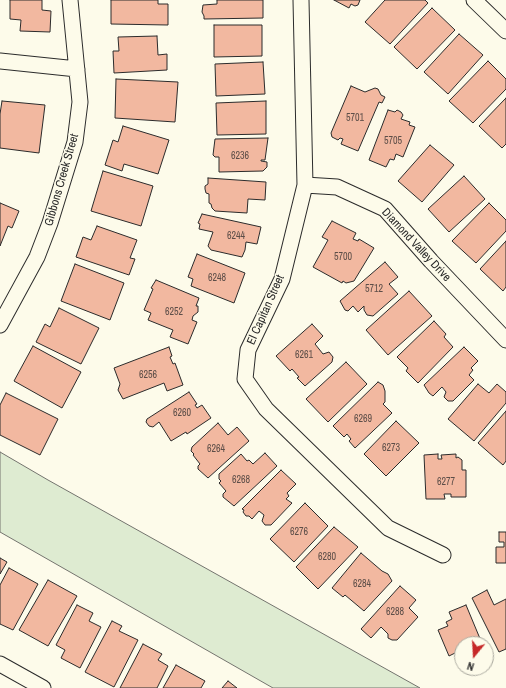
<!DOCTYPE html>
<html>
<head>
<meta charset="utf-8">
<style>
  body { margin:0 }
  #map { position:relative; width:506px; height:688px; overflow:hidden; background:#fdfbea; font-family:"Archivo Narrow",sans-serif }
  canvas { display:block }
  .north { position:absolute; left:454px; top:636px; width:40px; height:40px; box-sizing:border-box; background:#fdfbea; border:1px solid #a9a89e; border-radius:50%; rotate:198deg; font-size:11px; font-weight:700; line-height:16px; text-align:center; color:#2b2b2b }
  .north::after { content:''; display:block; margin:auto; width:14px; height:18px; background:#c62828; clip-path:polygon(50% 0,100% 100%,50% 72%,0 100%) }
</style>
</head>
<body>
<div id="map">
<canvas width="506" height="688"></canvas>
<div class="north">N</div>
</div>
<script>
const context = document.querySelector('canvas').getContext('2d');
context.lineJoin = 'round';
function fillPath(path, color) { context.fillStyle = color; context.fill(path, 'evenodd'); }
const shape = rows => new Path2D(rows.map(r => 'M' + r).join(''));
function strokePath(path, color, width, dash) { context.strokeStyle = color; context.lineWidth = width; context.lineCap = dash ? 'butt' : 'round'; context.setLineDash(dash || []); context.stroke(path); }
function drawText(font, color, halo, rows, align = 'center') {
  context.font = font + ' "Archivo Narrow",sans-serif'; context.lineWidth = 3; context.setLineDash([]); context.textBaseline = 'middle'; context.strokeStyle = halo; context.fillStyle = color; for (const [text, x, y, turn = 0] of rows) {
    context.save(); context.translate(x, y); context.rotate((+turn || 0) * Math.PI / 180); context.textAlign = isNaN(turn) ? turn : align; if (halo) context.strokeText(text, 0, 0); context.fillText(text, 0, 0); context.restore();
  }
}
const green = shape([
  [0,452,48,480,420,688,273,688,0,532,0,452]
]);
fillPath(green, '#deebd1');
strokePath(green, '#74746e', 1);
const building = shape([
  [10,0,42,0,42,10,51,11,50,32,20,31,21,20,10,19,10,0],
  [111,0,158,0,158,4,168,4,168,25,111,24,111,0],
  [217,0,263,0,263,18,204,19,204,16,202,12,203,5,217,4,217,0],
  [334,0,360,0,358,5,355,6,351,4,349,8,334,0],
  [385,0,425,0,428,3,390,44,365,22,385,0],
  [432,8,455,30,417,69,394,47,432,8],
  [214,25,262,25,262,56,214,57,214,25],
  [459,34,483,55,448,94,424,72,459,34],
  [157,36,158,55,167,54,167,70,114,73,113,51,119,51,118,37,157,36],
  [488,61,506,79,506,89,473,123,449,101,488,61],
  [263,62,265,94,216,96,215,64,263,62],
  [116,79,178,82,175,122,115,118,116,79],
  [351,86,365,92,375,88,378,89,381,95,385,97,382,103,379,102,358,151,341,144,343,139,340,138,338,140,332,137,331,133,351,86],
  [506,98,506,144,502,148,479,126,506,98],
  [2,101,45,105,39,153,0,148,0,114,2,101],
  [266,101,266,134,217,135,216,103,266,101],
  [388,110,395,112,397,110,401,112,403,115,401,119,410,122,409,125,415,127,403,157,396,154,394,160,390,159,386,167,369,160,388,110],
  [123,126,169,140,158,174,124,164,122,171,105,165,113,140,118,142,123,126],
  [268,138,265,160,261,160,261,161,267,162,267,167,263,171,219,172,219,157,215,157,213,155,215,139,268,138],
  [430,145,454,165,422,202,398,181,430,145],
  [103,171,153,186,141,226,91,211,103,171],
  [464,176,485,199,449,232,428,209,464,176],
  [208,178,266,182,265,200,248,199,247,213,215,211,212,208,211,204,209,203,209,194,206,193,205,189,205,186,208,184,208,178],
  [0,203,19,211,12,228,8,226,0,246,0,203],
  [489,203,506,220,506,231,476,263,452,241,489,203],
  [202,214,261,227,257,244,246,242,245,250,242,257,211,250,208,246,213,232,199,229,200,224,198,223,202,214],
  [332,221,356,233,353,239,358,241,359,239,374,248,354,281,346,283,343,281,342,283,313,267,328,240,322,237,332,221],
  [97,226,137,240,130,258,135,259,129,275,76,257,83,237,91,240,97,226],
  [506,241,506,287,503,291,480,269,506,241],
  [197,254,245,273,234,303,191,286,193,279,188,277,197,254],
  [385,262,398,277,389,284,398,294,373,316,367,315,364,310,364,306,358,312,353,306,348,311,345,310,340,301,385,262],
  [75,264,124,283,110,320,61,301,75,264],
  [156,280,199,298,196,306,198,306,198,312,193,316,192,320,197,322,188,344,170,337,173,330,148,320,151,313,144,310,153,289,151,288,156,280],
  [409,291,432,316,388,355,366,330,409,291],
  [59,308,99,328,81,364,36,342,45,324,50,327,59,308],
  [434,321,446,334,444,337,453,347,418,383,406,371,408,368,397,357,434,321],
  [312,324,323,336,315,344,323,354,329,352,333,357,332,362,305,386,297,378,299,377,292,369,290,371,276,356,312,324],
  [33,346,81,372,62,408,14,381,33,346],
  [169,347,172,356,170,357,173,364,175,363,183,385,167,391,164,383,123,399,118,390,120,384,114,368,169,347],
  [464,347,478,361,471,368,473,370,469,375,474,380,453,401,448,401,444,397,446,392,442,387,433,396,429,393,424,385,464,347],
  [346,362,367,384,328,422,306,399,346,362],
  [378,382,383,385,385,391,385,402,383,404,392,413,355,448,349,441,351,439,347,434,344,437,333,426,378,382],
  [478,384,489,393,497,384,506,392,506,403,474,441,448,419,478,384],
  [189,392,197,404,195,405,197,408,202,405,211,418,187,434,186,432,171,441,159,422,153,427,149,426,146,422,147,419,189,392],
  [6,393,58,419,40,455,0,435,0,405,6,393],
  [506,411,506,461,503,465,478,443,506,411],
  [396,421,419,443,386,476,364,454,396,421],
  [218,423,228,435,237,427,249,441,208,478,198,469,198,466,200,464,193,455,194,454,191,451,192,447,218,423],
  [265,453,277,466,234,506,223,497,223,494,226,491,219,483,221,481,219,479,219,474,241,454,247,461,249,460,253,464,265,453],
  [438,454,438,459,442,459,441,455,456,454,456,458,458,457,462,460,462,470,466,470,466,497,451,497,451,494,444,494,445,499,426,499,424,455,438,454],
  [281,470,296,484,287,493,289,496,286,499,292,503,271,525,265,525,262,521,264,515,259,511,252,519,249,516,246,516,243,512,244,510,242,509,281,470],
  [305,503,328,526,294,562,270,539,305,503],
  [334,527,358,547,318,589,296,567,334,527],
  [499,532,506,532,506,563,496,563,496,547,504,547,504,542,499,542,499,532],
  [361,553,382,571,388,574,392,581,364,611,345,595,343,597,332,588,361,553],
  [0,558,7,562,0,574,0,558],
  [9,568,38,584,13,630,0,624,0,585,9,568],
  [48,580,77,596,48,646,19,630,48,580],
  [400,586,416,600,409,608,418,617,397,640,392,640,388,638,388,634,381,627,371,638,361,629,400,586],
  [487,590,494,605,506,599,506,649,499,652,472,598,487,590],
  [77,605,93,613,89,621,101,627,80,668,61,658,65,650,56,645,77,605],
  [466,605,481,641,478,642,479,644,462,644,462,668,463,668,462,669,455,653,449,656,438,630,448,626,446,622,452,619,449,612,466,605],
  [112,621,122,626,119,631,138,640,114,687,85,672,112,621],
  [143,644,162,654,158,660,168,666,157,688,120,688,143,644],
  [176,665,205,681,201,688,163,688,176,665],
  [228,681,237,688,222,688,228,681]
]);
fillPath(building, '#f2b8a0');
strokePath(building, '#2b2b2b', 1);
const minor = shape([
  [301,0,305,185,282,279,248,350,245,379,266,409,388,528,443,555],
  [474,0,506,31],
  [0,61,77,69],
  [305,185,337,187,385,209,431,261,506,340],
  [0,325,37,257,50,223,75,142,80,102,70,0],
  [0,664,43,688]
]);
strokePath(minor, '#2b2b2b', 17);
strokePath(minor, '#fdfbea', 15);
drawText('10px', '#5d4e48', null, [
  ["5701",355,118],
  ["5705",393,141],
  ["6236",240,156],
  ["6244",236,236],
  ["5700",343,257],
  ["6248",217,278],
  ["5712",374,289],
  ["6252",174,312],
  ["6261",304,355],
  ["6256",148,375],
  ["6260",182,413],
  ["6269",363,419],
  ["6273",391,448],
  ["6264",216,449],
  ["6268",241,480],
  ["6277",446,482],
  ["6276",299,532],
  ["6280",327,557],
  ["6284",362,584],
  ["6288",395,612]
]);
drawText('12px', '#2b2b2b', '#fdfbea', [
  ["Gibbons Creek Street",62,180,-74],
  ["Diamond Valley Drive",416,245,47],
  ["El Capitan Street",266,310,-66]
]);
</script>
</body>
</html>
